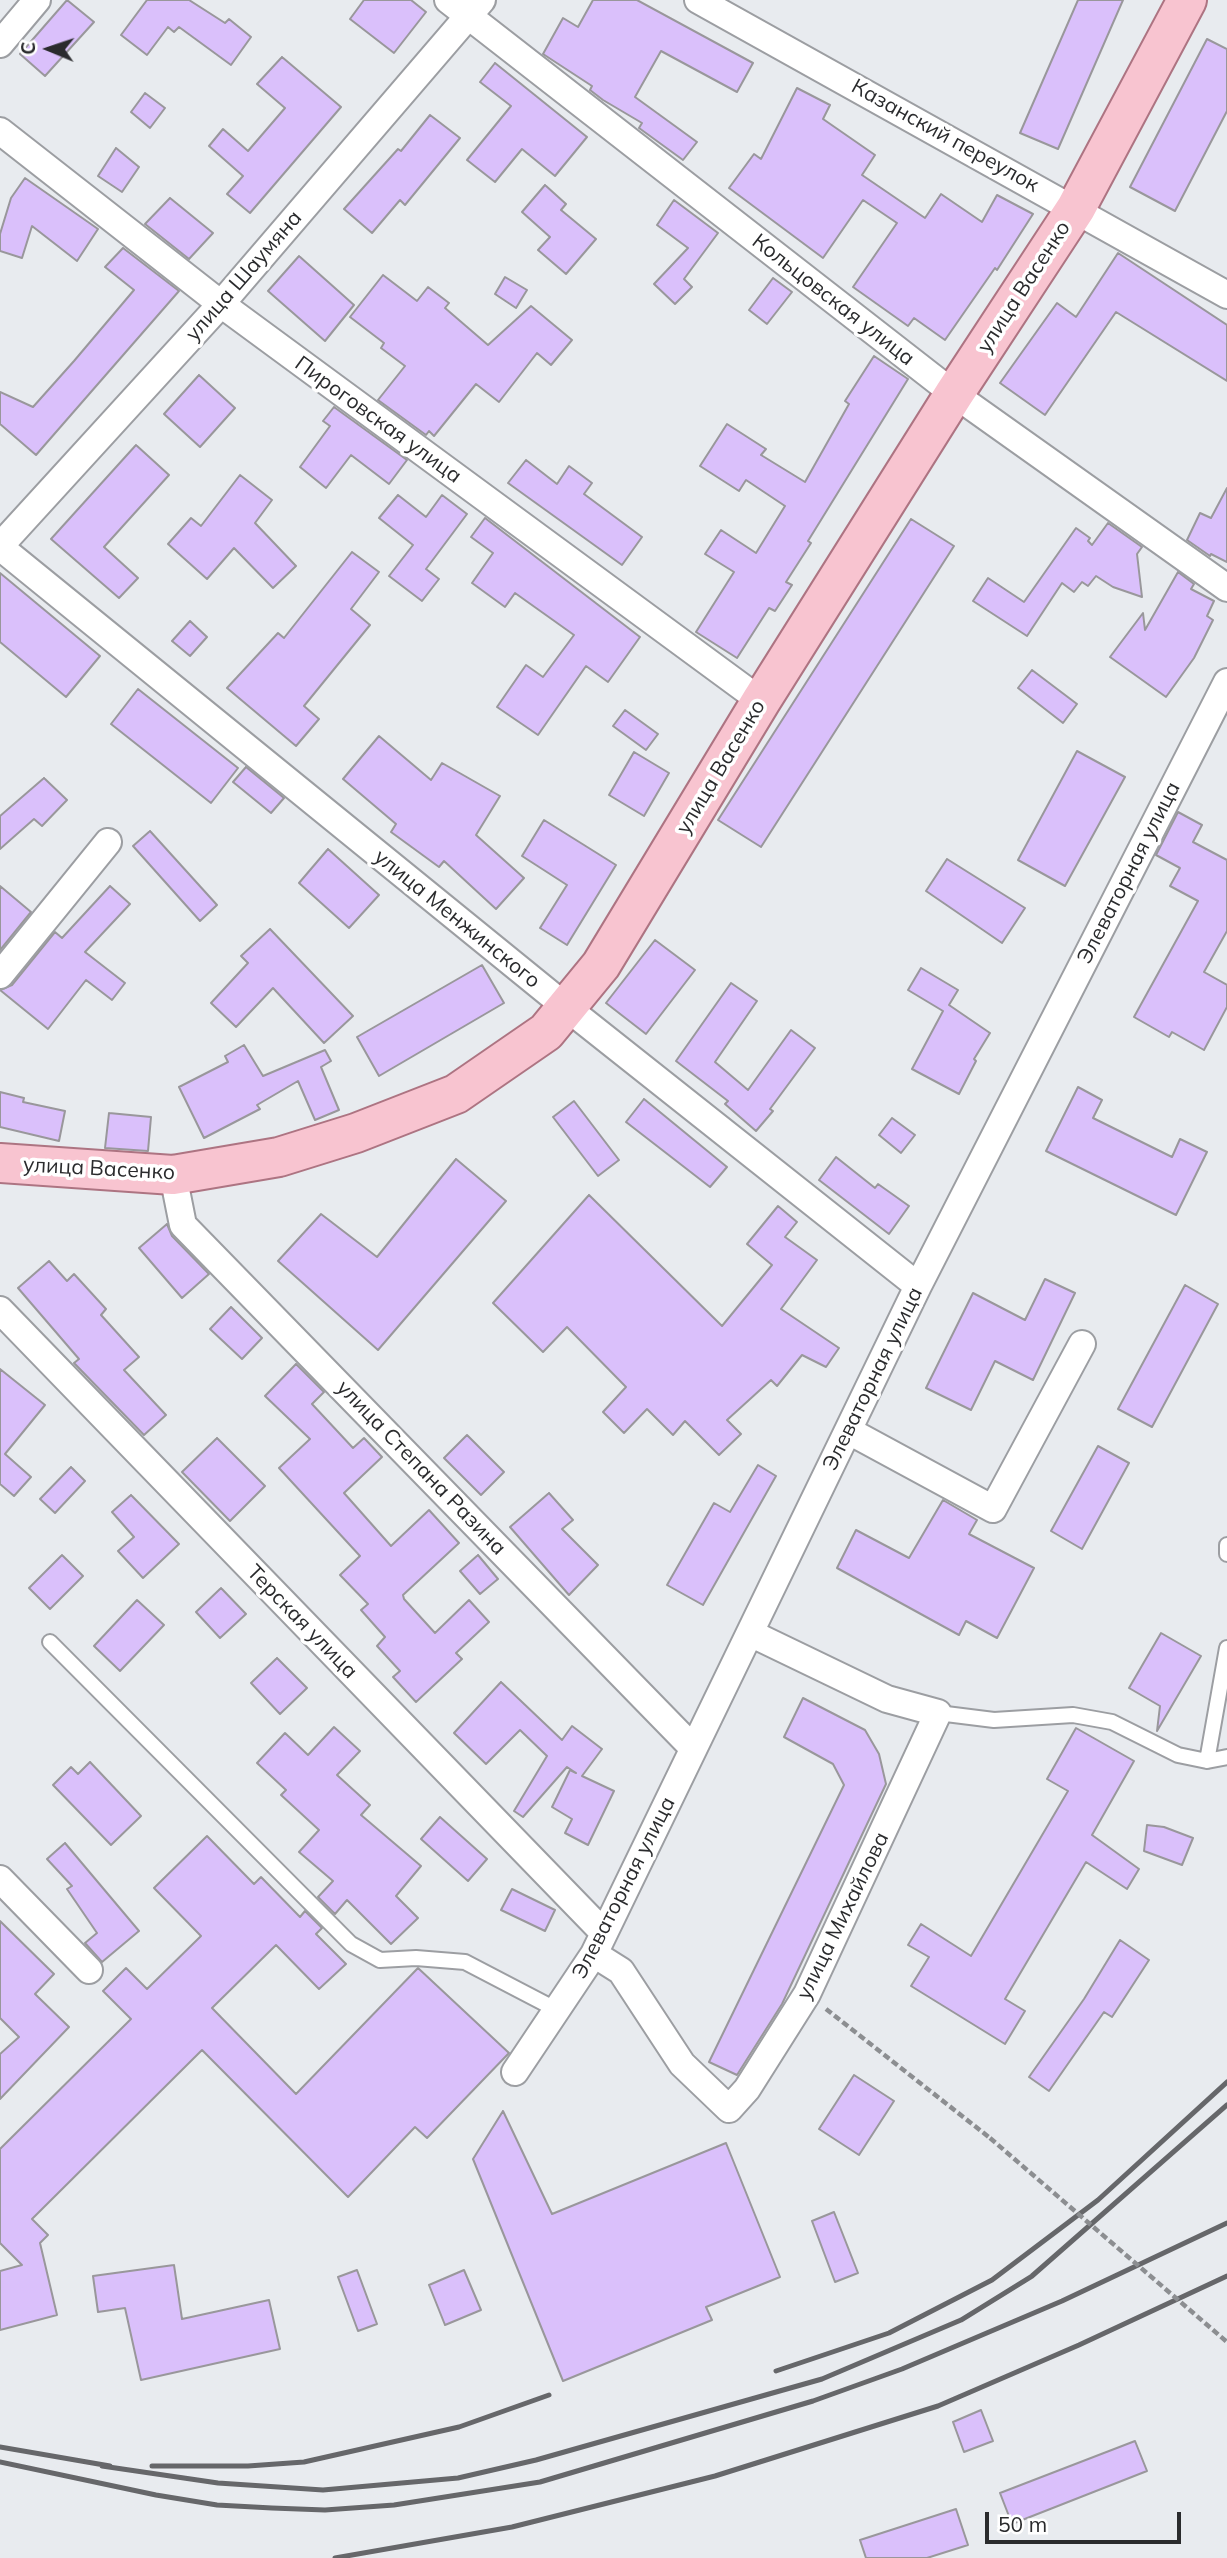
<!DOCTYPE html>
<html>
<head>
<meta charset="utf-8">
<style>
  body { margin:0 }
  #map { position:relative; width:1227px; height:2558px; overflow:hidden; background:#e8ebef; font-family:Mulish,sans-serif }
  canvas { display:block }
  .north { position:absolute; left:14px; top:14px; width:70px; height:70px; -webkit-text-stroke:5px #fff; paint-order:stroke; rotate:272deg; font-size:19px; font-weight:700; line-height:28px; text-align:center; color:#2a2b2d }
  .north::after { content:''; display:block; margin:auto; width:24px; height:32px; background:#2a2b2d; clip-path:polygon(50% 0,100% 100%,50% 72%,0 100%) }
  .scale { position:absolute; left:985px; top:2512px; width:196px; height:32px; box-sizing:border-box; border:4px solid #2a2b2d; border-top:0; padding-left:9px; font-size:21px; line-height:24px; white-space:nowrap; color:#2a2b2d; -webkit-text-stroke:5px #fff; paint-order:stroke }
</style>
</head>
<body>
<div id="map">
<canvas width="1227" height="2558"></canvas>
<div class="north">С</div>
<div class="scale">50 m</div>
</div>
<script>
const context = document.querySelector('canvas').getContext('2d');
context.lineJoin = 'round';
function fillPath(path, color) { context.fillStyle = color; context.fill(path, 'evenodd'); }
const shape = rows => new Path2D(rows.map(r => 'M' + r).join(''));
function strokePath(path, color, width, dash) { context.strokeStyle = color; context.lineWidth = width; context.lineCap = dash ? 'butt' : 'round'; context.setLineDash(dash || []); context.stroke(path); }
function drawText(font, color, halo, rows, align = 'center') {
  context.font = font + ' Mulish,sans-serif'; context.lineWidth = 7; context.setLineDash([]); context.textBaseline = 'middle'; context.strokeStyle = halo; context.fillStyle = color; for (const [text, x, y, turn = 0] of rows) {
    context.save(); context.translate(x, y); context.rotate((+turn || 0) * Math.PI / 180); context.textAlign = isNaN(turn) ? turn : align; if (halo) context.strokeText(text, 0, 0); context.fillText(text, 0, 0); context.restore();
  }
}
const building = shape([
  [67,0,94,22,45,76,20,54,67,0],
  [147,0,189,0,225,23,229,19,251,37,231,65,179,27,174,32,168,27,147,55,121,35,147,0],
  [364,0,411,0,426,12,394,53,350,19,364,0],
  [593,0,637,0,753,63,737,92,661,51,635,97,697,142,683,160,639,128,642,123,603,100,590,90,592,86,543,54,563,18,578,27,593,0],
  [1078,0,1123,0,1058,149,1020,133,1078,0],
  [1207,39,1227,49,1227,111,1175,211,1130,187,1207,39],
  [282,57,341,107,250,213,227,194,243,176,209,146,223,129,248,151,285,108,257,84,282,57],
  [495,63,587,137,555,176,522,149,495,182,467,160,511,106,480,82,495,63],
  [797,88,830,105,823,119,875,155,862,175,925,218,941,194,982,222,997,195,1033,214,997,270,995,268,945,340,914,318,908,326,853,287,897,223,863,200,823,258,729,188,754,154,761,159,797,88],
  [145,93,165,108,150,128,131,112,145,93],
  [430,115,460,138,405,205,400,200,372,233,344,209,398,149,401,151,430,115],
  [116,148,139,167,122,192,98,176,116,148],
  [25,178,98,229,77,261,32,226,22,258,0,251,0,234,11,198,25,178],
  [545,185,566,204,561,210,596,239,566,274,538,250,550,237,522,212,545,185],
  [170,198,213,233,189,259,145,224,170,198],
  [674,200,718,233,684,279,692,287,675,304,654,284,688,248,657,225,674,200],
  [123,248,179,291,36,455,0,424,0,392,33,407,74,361,134,290,105,267,123,248],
  [1118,253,1227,325,1227,381,1116,312,1045,415,1000,383,1057,303,1076,317,1118,253],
  [299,256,354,305,325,341,268,291,299,256],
  [383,275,417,301,428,287,449,303,445,308,488,345,531,306,572,340,551,365,537,353,499,402,476,384,434,436,429,431,426,435,378,400,405,366,381,348,384,343,350,317,383,275],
  [505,277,527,290,516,308,495,294,505,277],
  [773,278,792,292,767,324,749,310,773,278],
  [874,356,908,379,808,541,811,543,786,582,792,585,775,611,769,608,737,658,696,632,734,572,705,554,721,530,756,553,785,506,746,480,739,491,700,466,727,424,766,449,761,455,805,482,849,404,845,401,874,356],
  [199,375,235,408,200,447,164,414,199,375],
  [334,407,407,460,389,484,351,455,326,488,300,467,330,426,323,421,334,407],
  [136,445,169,475,104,547,138,578,119,598,51,539,136,445],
  [526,460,557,484,569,466,592,483,584,494,642,537,622,565,508,483,526,460],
  [240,475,272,500,255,523,296,566,273,588,234,548,207,579,168,544,191,518,201,526,240,475],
  [1227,488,1227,562,1211,554,1210,556,1187,540,1200,513,1211,518,1227,488],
  [398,495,426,517,442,495,467,514,426,569,439,579,422,601,389,576,413,545,379,518,398,495],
  [485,518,640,637,608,682,586,666,538,735,497,707,526,665,543,677,574,635,515,593,505,607,472,583,493,553,471,537,485,518],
  [911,519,954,546,761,847,718,820,911,519],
  [1108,523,1142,547,1137,554,1142,597,1113,587,1096,576,1088,586,1082,582,1074,592,1062,583,1027,636,973,601,988,578,1024,602,1076,528,1090,538,1088,541,1092,545,1108,523],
  [352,552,379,572,351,609,370,625,304,706,319,719,296,746,227,688,278,633,284,638,352,552],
  [1178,572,1194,584,1191,589,1214,601,1207,616,1213,620,1194,658,1166,697,1110,657,1143,613,1145,630,1178,572],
  [0,573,100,656,66,697,0,642,0,573],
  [190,621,207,637,190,656,172,641,190,621],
  [1032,670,1077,704,1063,723,1018,688,1032,670],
  [138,689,238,768,211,803,111,724,138,689],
  [625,710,658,734,646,750,613,726,625,710],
  [379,736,431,780,442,763,500,796,476,835,524,878,496,909,444,861,439,867,391,832,396,824,343,779,379,736],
  [1077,751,1125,777,1065,886,1018,860,1077,751],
  [634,752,669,773,644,816,609,795,634,752],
  [246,767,284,798,271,813,233,782,246,767],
  [44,778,67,800,42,826,34,819,0,849,0,816,44,778],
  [1178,812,1202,825,1193,842,1227,860,1227,931,1204,972,1227,985,1227,1007,1204,1050,1172,1032,1169,1037,1134,1017,1198,901,1170,886,1180,868,1156,855,1178,812],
  [544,820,616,865,567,945,540,928,567,885,522,856,544,820],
  [150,831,217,905,200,921,133,846,150,831],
  [328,849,379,895,349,928,299,883,328,849],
  [947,859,1025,908,1002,943,926,891,947,859],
  [0,886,31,912,0,950,0,886],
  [110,886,130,904,85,952,125,983,112,1000,86,980,48,1029,0,990,12,985,55,932,62,938,110,886],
  [270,929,353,1016,324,1043,273,988,236,1027,211,1003,248,963,241,956,270,929],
  [655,940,695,970,646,1034,606,1003,655,940],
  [482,965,504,1003,379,1076,357,1037,482,965],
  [921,968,958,990,949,1005,990,1033,974,1059,976,1061,959,1094,912,1069,943,1011,908,990,921,968],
  [731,983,757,1001,715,1062,748,1090,791,1030,815,1048,770,1109,773,1111,756,1131,725,1104,728,1101,676,1061,731,983],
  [244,1045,263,1076,325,1050,331,1061,321,1067,339,1110,315,1120,298,1081,257,1105,260,1109,204,1138,179,1087,228,1062,225,1056,244,1045],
  [1078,1087,1102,1100,1093,1118,1172,1157,1180,1139,1207,1152,1176,1215,1046,1151,1078,1087],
  [0,1092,24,1098,23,1102,65,1111,59,1141,0,1127,0,1092],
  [644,1099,727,1167,710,1187,626,1122,644,1099],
  [574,1101,619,1160,598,1176,553,1117,574,1101],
  [109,1113,151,1117,148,1151,105,1148,109,1113],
  [892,1118,915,1135,901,1153,879,1135,892,1118],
  [836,1157,875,1188,878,1184,909,1206,889,1234,819,1180,836,1157],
  [456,1159,506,1201,378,1350,278,1261,321,1214,377,1257,456,1159],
  [589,1195,722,1326,772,1265,747,1244,778,1206,797,1222,785,1237,817,1260,781,1309,839,1348,826,1367,802,1355,777,1386,771,1380,727,1420,741,1434,719,1455,685,1421,673,1435,647,1409,624,1433,603,1412,626,1387,567,1327,543,1352,493,1303,589,1195],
  [167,1224,172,1236,209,1274,182,1298,139,1248,167,1224],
  [49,1261,67,1281,74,1274,106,1309,101,1315,139,1357,124,1370,166,1415,144,1435,74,1363,79,1359,18,1288,49,1261],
  [1045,1279,1075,1293,1033,1380,995,1361,971,1410,926,1388,973,1293,1025,1320,1045,1279],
  [1185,1285,1218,1304,1152,1427,1118,1409,1185,1285],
  [231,1307,262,1338,242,1359,210,1329,231,1307],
  [296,1364,324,1392,312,1404,353,1448,364,1438,382,1457,344,1493,391,1546,429,1510,459,1543,403,1595,404,1599,435,1633,469,1600,489,1622,456,1653,462,1659,416,1702,393,1677,400,1671,377,1646,385,1637,361,1610,368,1604,340,1575,360,1556,279,1468,310,1439,265,1396,296,1364],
  [0,1369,45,1405,5,1454,31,1477,14,1496,0,1484,0,1369],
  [467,1435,504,1472,481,1495,444,1458,467,1435],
  [217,1438,265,1486,230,1521,182,1472,217,1438],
  [1098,1446,1129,1463,1082,1549,1051,1531,1098,1446],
  [758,1465,776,1476,703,1605,667,1585,714,1503,730,1512,758,1465],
  [71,1467,85,1481,55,1513,40,1499,71,1467],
  [549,1493,573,1520,562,1529,598,1565,569,1595,510,1527,549,1493],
  [131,1495,179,1544,143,1578,118,1551,134,1537,112,1512,131,1495],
  [943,1500,977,1520,969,1534,1034,1568,997,1638,966,1621,959,1635,837,1568,856,1530,909,1558,943,1500],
  [62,1555,83,1576,50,1609,29,1588,62,1555],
  [478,1555,498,1579,480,1594,460,1571,478,1555],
  [221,1588,246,1614,220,1638,196,1612,221,1588],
  [137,1600,164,1625,120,1671,94,1646,137,1600],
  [1161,1633,1201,1656,1157,1731,1160,1706,1129,1688,1161,1633],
  [277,1658,307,1688,280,1714,251,1683,277,1658],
  [501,1682,562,1740,572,1726,602,1749,582,1776,614,1791,588,1845,565,1833,572,1819,552,1807,570,1770,576,1773,567,1767,523,1817,514,1811,547,1756,520,1730,486,1764,454,1733,501,1682],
  [803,1698,865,1730,879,1754,886,1784,782,2004,737,2075,709,2062,844,1785,833,1764,784,1737,803,1698],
  [334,1727,360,1751,337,1775,370,1805,361,1815,421,1866,396,1896,418,1918,391,1944,347,1900,335,1914,318,1897,333,1881,299,1852,319,1830,281,1795,286,1790,257,1763,285,1733,308,1755,334,1727],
  [1076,1728,1134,1761,1092,1835,1139,1869,1127,1889,1086,1862,1005,1999,1025,2011,1005,2044,911,1986,929,1957,908,1945,921,1924,971,1956,1068,1791,1047,1779,1076,1728],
  [90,1762,141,1816,111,1845,53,1785,71,1767,78,1774,90,1762],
  [440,1817,487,1859,468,1881,421,1839,440,1817],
  [1147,1825,1164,1827,1193,1838,1182,1865,1144,1851,1147,1825],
  [207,1836,254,1884,261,1877,300,1917,305,1911,322,1928,316,1934,346,1964,319,1989,276,1945,212,2008,296,2094,418,1968,509,2053,427,2138,415,2127,348,2197,202,2050,32,2219,48,2235,40,2243,57,2315,0,2330,0,2271,22,2265,0,2243,0,2149,131,2019,103,1991,126,1968,147,1989,201,1936,154,1888,207,1836],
  [65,1843,139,1931,102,1962,85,1943,97,1933,67,1889,72,1886,47,1859,65,1843],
  [512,1889,555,1910,545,1931,501,1910,512,1889],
  [0,1921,54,1974,35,1994,69,2027,0,2099,0,2054,19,2037,0,2018,0,1921],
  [1120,1940,1149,1960,1112,2017,1104,2012,1049,2091,1029,2077,1084,1999,1120,1940],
  [854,2075,894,2101,859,2155,819,2129,854,2075],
  [503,2111,552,2214,726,2143,780,2277,706,2307,712,2320,563,2381,473,2159,503,2111],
  [834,2212,858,2273,835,2282,812,2221,834,2212],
  [174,2265,182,2319,269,2300,280,2349,141,2380,125,2308,98,2312,93,2276,174,2265],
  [357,2270,377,2324,358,2331,338,2277,357,2270],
  [464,2270,481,2310,445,2325,429,2285,464,2270],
  [981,2410,993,2441,964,2452,953,2422,981,2410],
  [1135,2441,1147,2471,1012,2524,1000,2493,1135,2441],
  [956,2509,968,2545,927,2558,866,2558,860,2540,956,2509]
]);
fillPath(building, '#dac0fb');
strokePath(building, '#99979b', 2);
const lane = shape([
  [1227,1545,1227,1554],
  [50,1642,351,1944,380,1960,416,1958,465,1962,559,2011],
  [938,1713,994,1720,1073,1715,1112,1722,1178,1755,1207,1761,1227,1757],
  [1207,1761,1227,1648]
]);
const street = shape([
  [448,0,954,394,1227,588],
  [698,0,1227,295],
  [0,44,37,0],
  [0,131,221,304,761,701],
  [0,546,221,304,482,0],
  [0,547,566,1007,918,1286],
  [0,975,108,842],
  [173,1175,183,1225,693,1748],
  [0,1310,604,1933],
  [849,1431,993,1509,1082,1344],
  [0,1879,89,1970],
  [594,1954,621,1971,682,2064,729,2109,747,2089,807,1994,938,1713,887,1699,750,1633],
  [515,2072,594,1954,918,1286,1227,682]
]);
const primary = shape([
  [0,1163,173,1175,279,1157,356,1133,456,1094,546,1032,601,965,761,701,954,394,1076,208,1187,0]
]);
strokePath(lane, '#9c9ea2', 18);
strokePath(street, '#9c9ea2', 30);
strokePath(primary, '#ad7482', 42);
strokePath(shape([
  [826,2009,990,2138]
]), '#8c8e91', 4.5, [7, 3.5]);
strokePath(lane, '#fff', 14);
strokePath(street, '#fff', 26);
strokePath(primary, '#f8c4d0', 38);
strokePath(shape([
  [776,2371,889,2333,992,2280,1098,2200,1227,2082],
  [0,2447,110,2466],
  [0,2462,156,2495,217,2505,272,2508,325,2510,394,2505,540,2482,813,2401,902,2369,1062,2301,1227,2223],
  [102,2466,218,2483,323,2490,458,2478,536,2460,822,2379,961,2320,1032,2276,1227,2105],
  [152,2466,248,2466,304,2462,459,2427,549,2395],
  [335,2558,512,2527,715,2476,938,2406,1079,2345,1227,2276]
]), '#66676a', 5);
strokePath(shape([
  [990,2138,1227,2342]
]), '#8c8e91', 4.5, [7, 3.5]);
drawText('21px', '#2a2b2d', '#fff', [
  ["Казанский переулок",945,136,29],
  ["улица Шаумяна",244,276,-49],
  ["улица Васенко",1024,287,-57],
  ["Кольцовская улица",833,300,38],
  ["Пироговская улица",378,420,36],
  ["улица Васенко",721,767,-59],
  ["Элеваторная улица",1129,873,-63],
  ["улица Менжинского",457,919,39],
  ["улица Васенко",99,1169,3],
  ["Элеваторная улица",873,1379,-64],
  ["улица Степана Разина",421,1468,46],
  ["Терская улица",302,1622,46],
  ["Элеваторная улица",624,1888,-63],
  ["улица Михайлова",843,1916,-64]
]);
</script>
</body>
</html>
